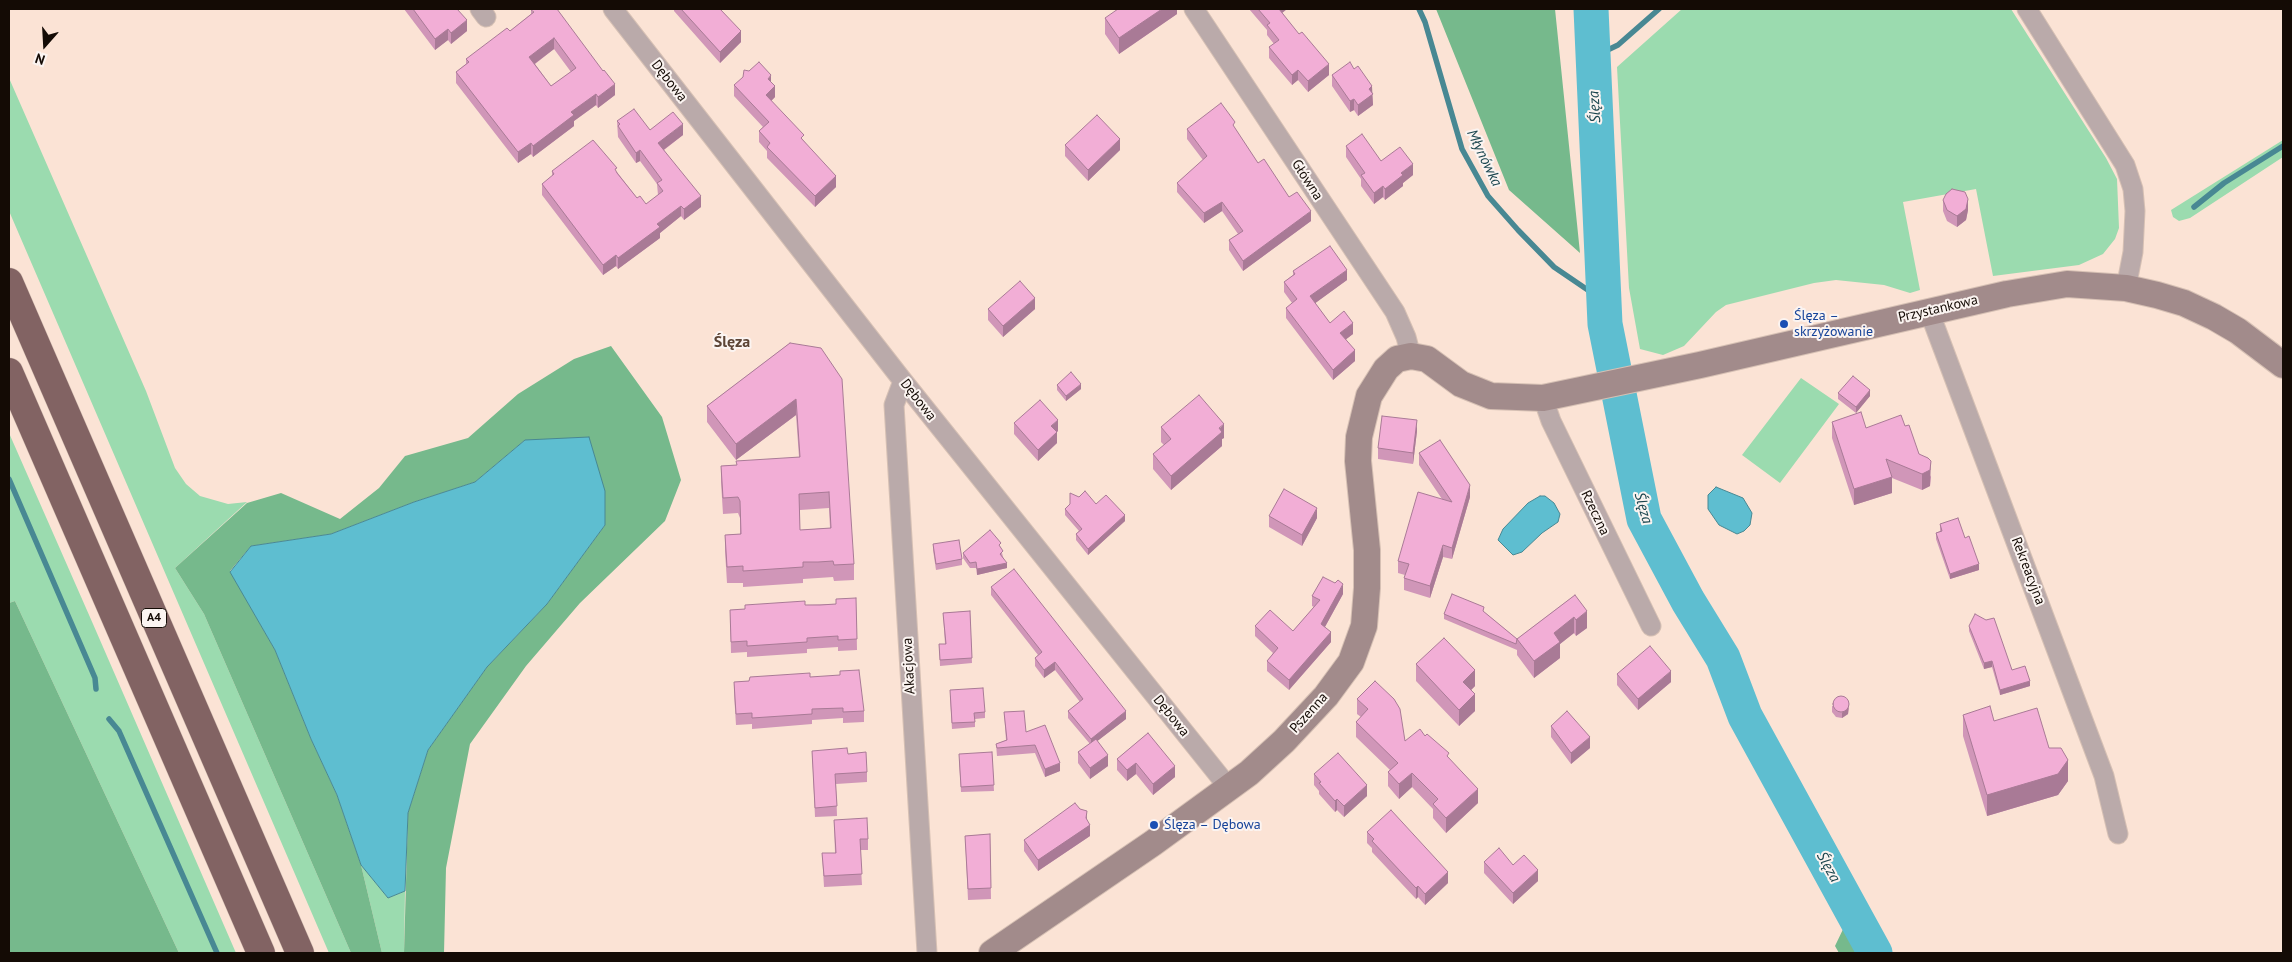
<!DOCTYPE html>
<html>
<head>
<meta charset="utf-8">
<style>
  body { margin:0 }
  #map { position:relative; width:2292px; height:962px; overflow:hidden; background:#fbe3d5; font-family:"PT Sans",sans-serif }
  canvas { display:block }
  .frame { position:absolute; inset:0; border:10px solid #140b05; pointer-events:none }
  .north { position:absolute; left:20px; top:20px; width:50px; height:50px; -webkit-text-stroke:4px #fbf4f1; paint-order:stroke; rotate:199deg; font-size:14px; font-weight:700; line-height:20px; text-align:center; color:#140b05 }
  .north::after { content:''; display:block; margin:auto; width:18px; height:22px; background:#140b05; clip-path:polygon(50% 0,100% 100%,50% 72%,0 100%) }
</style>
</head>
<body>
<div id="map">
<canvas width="2292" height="962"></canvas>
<div class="frame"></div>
<div class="north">N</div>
</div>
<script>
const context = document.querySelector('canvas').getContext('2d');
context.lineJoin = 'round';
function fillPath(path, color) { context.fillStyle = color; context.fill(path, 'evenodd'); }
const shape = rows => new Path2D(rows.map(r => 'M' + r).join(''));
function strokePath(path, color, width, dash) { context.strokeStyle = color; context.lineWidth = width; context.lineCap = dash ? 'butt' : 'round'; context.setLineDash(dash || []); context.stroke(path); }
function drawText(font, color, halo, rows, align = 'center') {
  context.font = font + ' "PT Sans",sans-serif'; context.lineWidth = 4; context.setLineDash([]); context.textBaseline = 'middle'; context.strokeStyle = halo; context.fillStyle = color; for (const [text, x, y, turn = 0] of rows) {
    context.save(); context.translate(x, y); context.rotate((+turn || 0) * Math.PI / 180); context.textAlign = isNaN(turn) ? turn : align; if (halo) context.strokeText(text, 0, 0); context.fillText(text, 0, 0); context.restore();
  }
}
fillPath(shape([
  [1682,9,2011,9,2106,158,2117,179,2119,228,2115,239,2103,254,2079,265,1993,276,1976,189,1903,202,1920,290,1910,293,1884,285,1836,280,1814,283,1726,305,1716,312,1684,346,1663,355,1640,349,1629,288,1617,67],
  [9,78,146,391,175,468,186,484,200,496,228,504,247,502,175,568,204,614,351,953,329,953,9,211],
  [2283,140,2283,157,2190,218,2179,221,2173,217,2171,210],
  [1801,378,1839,404,1780,483,1742,455],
  [9,433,93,624,236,953,179,953,15,601,9,603],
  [361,865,388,898,405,891,404,953,382,953]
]), '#9bdbaf');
fillPath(shape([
  [1436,9,1555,9,1580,253,1509,190],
  [611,346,662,417,681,480,665,521,580,603,526,666,470,744,446,868,444,953,404,953,408,813,428,750,487,667,547,604,605,525,525,440,475,482,414,502,331,534,251,546,230,571,275,650,311,739,337,795,361,865,382,953,351,953,204,614,175,568,247,503,281,493,340,519,379,488,405,456,468,438,518,394,574,359],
  [15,601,179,953,9,953,9,603],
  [1846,923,1866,953,1839,953,1835,946]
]), '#76b98c');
const water = shape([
  [589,437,605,491,605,525,547,604,487,667,428,750,408,813,405,891,388,898,361,865,337,795,311,739,275,650,230,572,251,546,331,534,414,502,475,482,525,440,589,437],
  [1716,487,1743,498,1752,513,1750,525,1744,531,1737,534,1719,525,1708,509,1708,495,1716,487],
  [1540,496,1545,496,1554,503,1560,514,1558,522,1542,533,1522,552,1513,555,1498,540,1503,529,1528,503,1540,496]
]);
fillPath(water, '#5ebed0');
strokePath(water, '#488893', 1);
strokePath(shape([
  [1419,9,1425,22,1462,149,1488,196,1518,230,1554,267,1604,301],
  [1593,57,1618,45,1659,9],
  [2194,207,2224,183,2283,146],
  [9,479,95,678,96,689],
  [109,719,119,731,217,953]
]), '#488893', 5.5);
strokePath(shape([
  [1591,9,1605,324,1644,519,1688,601,1723,658,1745,716,1875,953]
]), '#5ebed0', 35);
const street = shape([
  [480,9,486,17],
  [613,9,903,381,1229,788],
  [1194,9,1395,312,1406,337,1411,356],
  [2027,9,2125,165,2133,189,2135,211,2133,252,2126,288],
  [1929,311,2104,776,2118,834],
  [903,381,894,405,927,953],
  [1543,398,1551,421,1651,626]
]);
const secondary = shape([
  [992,953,1153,843,1249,773,1284,741,1326,696,1351,662,1364,626,1367,588,1367,550,1358,461,1359,437,1369,396,1386,369,1397,359,1411,356,1427,359,1461,384,1491,396,1543,398,1700,365,2007,294,2067,284,2126,288,2157,295,2184,303,2214,317,2238,331,2283,365]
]);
const highway = shape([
  [9,282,300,953],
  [9,372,261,953]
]);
strokePath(street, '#d6c0b4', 21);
strokePath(secondary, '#d6c0b4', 28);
strokePath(highway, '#d6c0b4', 29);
strokePath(street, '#baaaaa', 19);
strokePath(secondary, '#a28b8b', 26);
strokePath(highway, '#826363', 28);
fillPath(shape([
  [404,9,457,9,467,31,451,44,448,40,435,50],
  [674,9,720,9,741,42,720,63,674,11],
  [1177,9,1177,14,1119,54,1105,34,1105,18],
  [1249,9,1287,9,1282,13,1329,75,1308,92,1298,80,1292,85,1269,58,1269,47,1274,44,1267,35,1267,30],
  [531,10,615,95,598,108,596,105,574,121,574,126,533,157,531,154,518,163,456,83,456,72,466,64,466,59,510,31,531,14],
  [554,49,571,72,551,86,535,64],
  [1354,69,1372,94,1373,105,1358,116,1354,110,1350,112,1332,86,1332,75],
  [771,82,775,97,771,101,804,141,836,187,815,207,767,158,767,151,759,142,759,131,763,127,734,96,734,85],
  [617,121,650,130,683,135,664,150,701,207,684,220,681,216,660,233,660,238,618,269,616,266,603,275,542,195,542,184,552,176,552,171,617,172,637,198,646,204,658,195,657,184,640,161,636,163,618,137],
  [1187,129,1235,129,1258,163,1311,221,1243,271,1229,250,1229,240,1238,234,1222,211,1204,223,1177,192,1177,183,1203,160,1187,139],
  [1065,145,1120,150,1088,181,1065,156],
  [1346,146,1381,161,1413,175,1403,183,1403,186,1385,200,1383,197,1374,204,1361,186,1361,179,1346,157],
  [1943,200,1968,210,1966,220,1957,227,1947,221,1943,211],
  [1293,271,1347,280,1315,303,1330,323,1353,334,1346,339,1355,361,1333,380,1286,318,1286,308,1292,303,1284,292,1284,282,1293,275],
  [988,309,1035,309,1003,337,988,320],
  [790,343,854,564,854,580,834,581,833,577,803,579,803,583,743,587,743,583,727,583,725,551,725,535,740,534,740,518,738,513,723,514,721,482,721,466,736,465,799,457,796,415,736,460,707,422,707,406],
  [829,508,830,528,800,530,800,510],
  [1057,385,1081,389,1066,401,1057,390],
  [1838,393,1870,396,1856,413,1838,399],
  [1832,422,1866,428,1905,426,1931,477,1930,486,1922,490,1892,478,1892,493,1854,505,1832,438],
  [1014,423,1058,431,1057,432,1057,443,1038,461,1014,434],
  [1161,427,1224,438,1222,439,1222,446,1171,490,1153,469,1153,454,1164,445,1161,442],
  [1417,431,1413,464,1378,459,1378,448],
  [1419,453,1470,497,1452,559,1443,557,1430,598,1404,590,1404,578,1405,575,1398,573,1398,561,1442,499,1419,465],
  [1096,504,1125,521,1088,555,1076,540,1076,534,1079,531,1065,515,1065,509],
  [1269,516,1317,518,1302,546,1269,527],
  [1940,524,1979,570,1950,579,1936,539,1936,533,1940,531],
  [933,544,962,559,962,565,936,570,933,550],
  [1001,549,1003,557,1007,568,977,575,976,568,970,568,963,558,963,553],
  [991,587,1126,719,1097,741,1108,766,1090,779,1078,763,1078,752,1090,744,1068,718,1068,711,1080,702,1055,670,1044,678,1035,666,1035,658,1038,655,991,595],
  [1343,594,1325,627,1331,642,1289,690,1267,671,1267,661,1273,653,1255,636,1255,626,1293,631,1314,607,1312,606,1312,596],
  [1575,595,1587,628,1576,636,1574,633,1560,644,1560,658,1534,678,1517,655,1517,650,1444,619,1444,614,1484,612,1517,639],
  [856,598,857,650,838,651,838,647,807,649,807,653,747,657,747,652,731,653,730,610,745,609,745,605,805,605,836,604],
  [970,611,972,663,940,666,939,644,945,644,943,613],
  [1969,626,2012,670,2030,686,2000,695,1992,667,1984,669,1969,631],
  [1416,664,1475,686,1471,690,1475,711,1459,726,1416,681],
  [1617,674,1671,682,1638,710,1617,685],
  [810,677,864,711,864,722,843,723,843,718,812,720,812,724,752,729,752,724,736,725,734,693,734,682],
  [950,696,985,712,985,718,975,719,975,727,952,729],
  [1357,699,1405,741,1425,736,1449,759,1478,803,1446,833,1433,818,1433,809,1412,787,1399,799,1388,786,1388,772,1390,770,1356,737,1356,722,1361,717,1357,714],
  [1832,706,1849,708,1848,714,1842,718,1836,717,1832,712],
  [1004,712,1026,732,1060,771,1045,777,1035,753,997,756,996,744,1006,740],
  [1963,715,1994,721,2049,748,2068,781,2058,795,1987,816,1963,736],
  [1551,726,1590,748,1571,764,1551,737],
  [1148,733,1175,777,1153,795,1136,774,1127,781,1117,770,1117,759],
  [812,751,848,754,867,772,867,782,836,784,837,816,815,817],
  [992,752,994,791,961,792,959,760],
  [1314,774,1367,796,1344,817,1337,810,1335,812,1319,794,1319,791,1314,785],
  [834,820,868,839,868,850,860,850,862,885,824,887,822,853,835,853],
  [1367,832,1448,883,1425,905,1418,897,1416,899,1372,852,1372,848,1367,843],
  [990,834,991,899,968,900,965,836],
  [1090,836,1038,871,1024,851,1024,840],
  [1484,862,1513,865,1538,881,1513,904,1484,873]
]), '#d096b8');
fillPath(shape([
  [1162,9,1177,9,1177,14,1119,54,1119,38],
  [1277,9,1287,9,1277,17],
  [467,20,467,31,451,44,451,33],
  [448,29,448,40,435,50,435,39],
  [741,31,741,42,720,63,720,52],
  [554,38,554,49,529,68,529,57],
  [1329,64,1329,75,1308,92,1308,81],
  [1298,70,1298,80,1292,85,1292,75],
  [771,75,771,86,768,79],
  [615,84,615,95,598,108,598,97],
  [775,86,775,97,766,106,766,95],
  [1372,86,1373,105,1358,116,1358,105,1369,89],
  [596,94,596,105,574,121,574,126,533,157,533,146,571,112],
  [1354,99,1354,110,1350,112,1350,101],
  [683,124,683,135,658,154,658,143],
  [1120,139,1120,150,1088,181,1088,170],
  [531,143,531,154,518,163,518,152],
  [640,150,640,161,636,163,636,153],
  [1413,164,1413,175,1403,183,1403,186,1385,200,1385,189,1401,173],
  [836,176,836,187,815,207,815,196],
  [1383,186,1383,197,1374,204,1374,193],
  [701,196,701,207,684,220,684,209],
  [1968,199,1968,210,1966,220,1957,227,1957,216],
  [1222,202,1222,211,1204,223,1204,213],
  [681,206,681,216,660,233,660,238,618,269,618,258,657,224],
  [1311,211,1311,221,1243,271,1243,261],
  [616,255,616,266,603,275,603,265],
  [1347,270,1347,280,1310,307,1310,296],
  [1035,298,1035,309,1003,337,1003,326],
  [1353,323,1353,334,1340,344,1340,333],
  [1355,350,1355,361,1333,380,1333,370],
  [1081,384,1081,389,1066,401,1066,396],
  [1870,390,1870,396,1856,413,1856,407],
  [796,399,796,415,736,460,736,444],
  [1058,420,1058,431,1051,437,1051,426],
  [1417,420,1417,431,1413,464,1413,453],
  [1224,424,1224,438,1222,439,1222,446,1171,490,1171,476],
  [1057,432,1057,443,1038,461,1038,450],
  [1931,461,1930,486,1922,490,1922,474],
  [1892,477,1892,493,1854,505,1854,489],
  [1470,485,1470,497,1452,559,1452,548],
  [1317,508,1317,518,1302,546,1302,535],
  [1125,515,1125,521,1088,555,1088,549],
  [1443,545,1443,557,1430,598,1430,586],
  [1007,563,1007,568,977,575,977,569],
  [1979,564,1979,570,1950,579,1950,574],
  [1343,584,1343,594,1321,634,1321,624],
  [1587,611,1587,628,1576,636,1576,620],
  [1574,617,1574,633,1560,644,1560,658,1534,678,1534,661,1554,633],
  [1331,632,1331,642,1289,690,1289,680],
  [1992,661,1992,667,1984,669,1984,663],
  [1055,662,1055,670,1044,678,1044,670],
  [1475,670,1475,686,1463,698,1463,682],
  [1671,671,1671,682,1638,710,1638,699],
  [2030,681,2030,686,2000,695,2000,690],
  [1475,694,1475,711,1459,726,1459,710],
  [1849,702,1848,714,1842,718,1842,713],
  [1126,711,1126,719,1091,746,1091,739],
  [1590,737,1590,748,1571,764,1571,753],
  [1108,755,1108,766,1090,779,1090,768],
  [2068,760,2068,781,2058,795,1987,816,1987,795],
  [1060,763,1060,771,1045,777,1045,769],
  [1136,763,1136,774,1127,781,1127,770],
  [1175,766,1175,777,1153,795,1153,784],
  [1412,773,1412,787,1399,799,1399,784],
  [1367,785,1367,796,1344,817,1344,806],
  [1478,789,1478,803,1446,833,1446,818],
  [1337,799,1337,810,1335,812,1335,801],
  [1087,811,1087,822,1090,825,1090,836,1038,871,1038,860,1086,818],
  [1538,870,1538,881,1513,904,1513,893],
  [1448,872,1448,883,1425,905,1425,894],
  [1418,886,1418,897,1416,899,1416,888]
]), '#a97a96');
const building = shape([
  [413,9,457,9,467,20,451,33,448,29,435,39,413,9],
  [532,9,557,9,603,71,604,70,615,84,598,97,596,94,571,112,574,115,533,146,531,143,518,152,456,72,469,62,466,59,507,28,510,31,534,12,531,10,532,9],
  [554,38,576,68,551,86,529,57,554,38],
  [681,9,720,9,741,31,720,52,681,9],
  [1118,9,1162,9,1119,38,1105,18,1118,9],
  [1258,9,1279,9,1299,34,1302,32,1329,64,1308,81,1298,70,1292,75,1269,47,1279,40,1267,25,1270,23,1258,9],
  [759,62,771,75,768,79,775,86,766,95,804,135,801,138,836,176,815,196,767,147,770,143,759,131,769,122,734,85,743,77,744,70,749,71,759,62],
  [1350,62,1354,69,1358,66,1372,86,1369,89,1373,94,1358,105,1354,99,1350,101,1332,75,1350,62],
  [1221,103,1235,122,1233,125,1258,163,1264,159,1289,197,1297,192,1311,211,1243,261,1229,240,1243,231,1222,202,1204,213,1177,183,1207,156,1187,129,1221,103],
  [634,109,650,130,673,112,683,124,658,143,701,196,684,209,681,206,657,224,660,227,618,258,616,255,603,265,542,184,554,174,552,171,593,140,617,168,615,169,617,173,637,198,640,196,646,204,663,191,657,183,662,180,640,150,636,153,618,126,620,124,617,121,634,109],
  [1097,115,1120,139,1088,170,1065,145,1097,115],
  [1362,134,1381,161,1400,147,1413,164,1401,173,1403,175,1385,189,1383,186,1374,193,1361,175,1365,173,1346,146,1362,134],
  [1952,189,1965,192,1968,199,1966,209,1957,216,1947,210,1943,200,1946,194,1952,189],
  [1330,246,1347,270,1310,296,1330,323,1344,311,1353,323,1340,333,1355,350,1333,370,1286,308,1297,299,1284,282,1295,274,1293,271,1330,246],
  [1020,281,1035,298,1003,326,988,309,1020,281],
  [790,343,821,348,842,379,854,564,834,565,833,561,818,562,803,562,803,567,743,571,743,566,727,567,725,535,741,534,740,501,738,497,723,498,721,466,737,465,736,461,800,457,796,399,736,444,707,406,790,343],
  [829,492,831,528,800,530,799,494,829,492],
  [1071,372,1081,384,1066,396,1057,385,1071,372],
  [1853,376,1870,390,1856,407,1838,393,1853,376],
  [1199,395,1224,424,1219,428,1222,432,1171,476,1153,454,1171,439,1161,427,1199,395],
  [1040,400,1058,420,1051,426,1057,432,1038,450,1014,423,1040,400],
  [1861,412,1866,428,1901,415,1905,426,1909,425,1919,454,1928,458,1931,461,1930,470,1922,474,1886,459,1892,477,1854,489,1832,422,1861,412],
  [1382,416,1417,420,1413,453,1378,448,1382,416],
  [1440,440,1470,485,1452,548,1443,545,1430,586,1404,578,1409,564,1398,561,1418,492,1452,502,1419,453,1440,440],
  [1284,489,1317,508,1302,535,1269,516,1284,489],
  [1085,491,1096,504,1106,495,1125,515,1088,549,1076,534,1082,529,1065,509,1070,504,1070,493,1079,497,1085,491],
  [1958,518,1965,538,1969,536,1979,564,1950,574,1936,533,1942,531,1940,524,1958,518],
  [990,530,1001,543,999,545,1003,551,1000,554,1007,563,977,569,976,562,970,563,963,553,990,530],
  [959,540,962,559,936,564,933,544,959,540],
  [1014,569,1126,711,1091,739,1068,711,1083,699,1055,662,1044,670,1035,658,1042,652,991,587,1014,569],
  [1323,577,1335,583,1338,580,1343,584,1321,624,1331,632,1289,680,1267,661,1278,648,1255,626,1270,610,1293,631,1320,600,1312,596,1323,577],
  [1452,594,1484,607,1483,611,1517,639,1516,644,1444,614,1452,594],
  [1575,595,1587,611,1576,620,1574,617,1554,633,1560,642,1534,661,1517,639,1575,595],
  [856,598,857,639,838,640,838,636,807,638,807,642,747,646,747,641,731,642,730,610,745,609,745,605,805,601,805,605,820,605,836,604,836,599,856,598],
  [970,611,972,658,940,660,939,644,946,644,943,613,970,611],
  [1975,614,1986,620,1994,618,2012,670,2025,666,2030,681,2000,690,1992,661,1984,663,1969,626,1975,614],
  [1444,638,1475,670,1463,682,1475,694,1459,710,1416,664,1444,638],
  [1650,646,1671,671,1638,699,1617,674,1650,646],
  [859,670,864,711,843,712,843,708,812,709,812,714,752,718,752,713,736,714,734,682,749,681,750,677,810,673,810,677,840,675,840,671,859,670],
  [1375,681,1394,699,1400,709,1405,741,1420,729,1425,736,1427,734,1449,753,1447,756,1478,789,1446,818,1433,804,1438,799,1412,773,1399,784,1388,772,1398,763,1356,722,1368,709,1357,699,1375,681],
  [983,688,985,712,974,713,975,722,952,723,950,690,983,688],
  '1833 704a8 8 0 1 1 16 0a8 8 0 1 1-16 0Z',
  [1990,706,1994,721,2037,708,2049,748,2061,748,2068,760,2058,774,1987,795,1963,715,1990,706],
  [1024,711,1026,732,1045,725,1060,763,1045,769,1035,745,997,748,996,744,1007,740,1004,712,1024,711],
  [1567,711,1590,737,1571,753,1551,726,1567,711],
  [1148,733,1175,766,1153,784,1136,763,1127,770,1117,759,1148,733],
  [1096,739,1108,755,1090,768,1078,752,1096,739],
  [847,748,848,754,866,752,867,772,835,774,837,806,815,808,812,751,847,748],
  [992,752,994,785,961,787,959,754,992,752],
  [1338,753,1367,785,1344,806,1337,799,1335,801,1319,783,1321,782,1314,774,1338,753],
  [1075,803,1080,809,1087,811,1086,818,1090,825,1038,860,1024,840,1075,803],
  [1391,810,1448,872,1425,894,1418,886,1416,888,1372,841,1374,839,1367,832,1391,810],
  [867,818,868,839,860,839,862,874,824,876,822,853,836,853,834,820,867,818],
  [990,834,991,888,968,889,965,836,990,834],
  [1499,848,1513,865,1524,855,1538,870,1513,893,1484,862,1499,848]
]);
fillPath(building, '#f2aed6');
strokePath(building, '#a97a96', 1);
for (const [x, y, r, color] of [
  [1784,324,5,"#1a4fb4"],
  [1154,825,5,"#1a4fb4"]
]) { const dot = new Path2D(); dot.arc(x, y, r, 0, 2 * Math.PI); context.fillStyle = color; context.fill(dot); strokePath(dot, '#fbf4f1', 2); }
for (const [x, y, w] of [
  [154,618,25]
]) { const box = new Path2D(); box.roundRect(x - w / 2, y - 9.5, w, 19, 4); context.fillStyle = '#fbf4f1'; context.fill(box); strokePath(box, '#140b05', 1); }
drawText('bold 12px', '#140b05', null, [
  ["A4",154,618]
]);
drawText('14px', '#140b05', '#fbf4f1', [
  ["Dębowa",669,81,52],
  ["Główna",1307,180,57],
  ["Przystankowa",1938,309,-13],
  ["Dębowa",918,400,52],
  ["Rzeczna",1595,513,64],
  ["Rekreacyjna",2028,571,69],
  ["Akacjowa",909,666,-93],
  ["Pszenna",1309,713,-48],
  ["Dębowa",1171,716,51]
]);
drawText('14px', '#164399', '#fbf4f1', [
  ["Ślęza –",1794,316],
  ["skrzyżowanie",1794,332],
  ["Ślęza – Dębowa",1164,825]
], 'left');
drawText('italic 15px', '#1a454e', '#fbf4f1', [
  ["Ślęza",1595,107,-93],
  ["Młynówka",1484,158,64],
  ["Ślęza",1643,508,74],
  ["Ślęza",1828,867,61]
]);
drawText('bold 16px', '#5c4435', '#fbf4f1', [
  ["Ślęza",732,342]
]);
</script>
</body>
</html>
